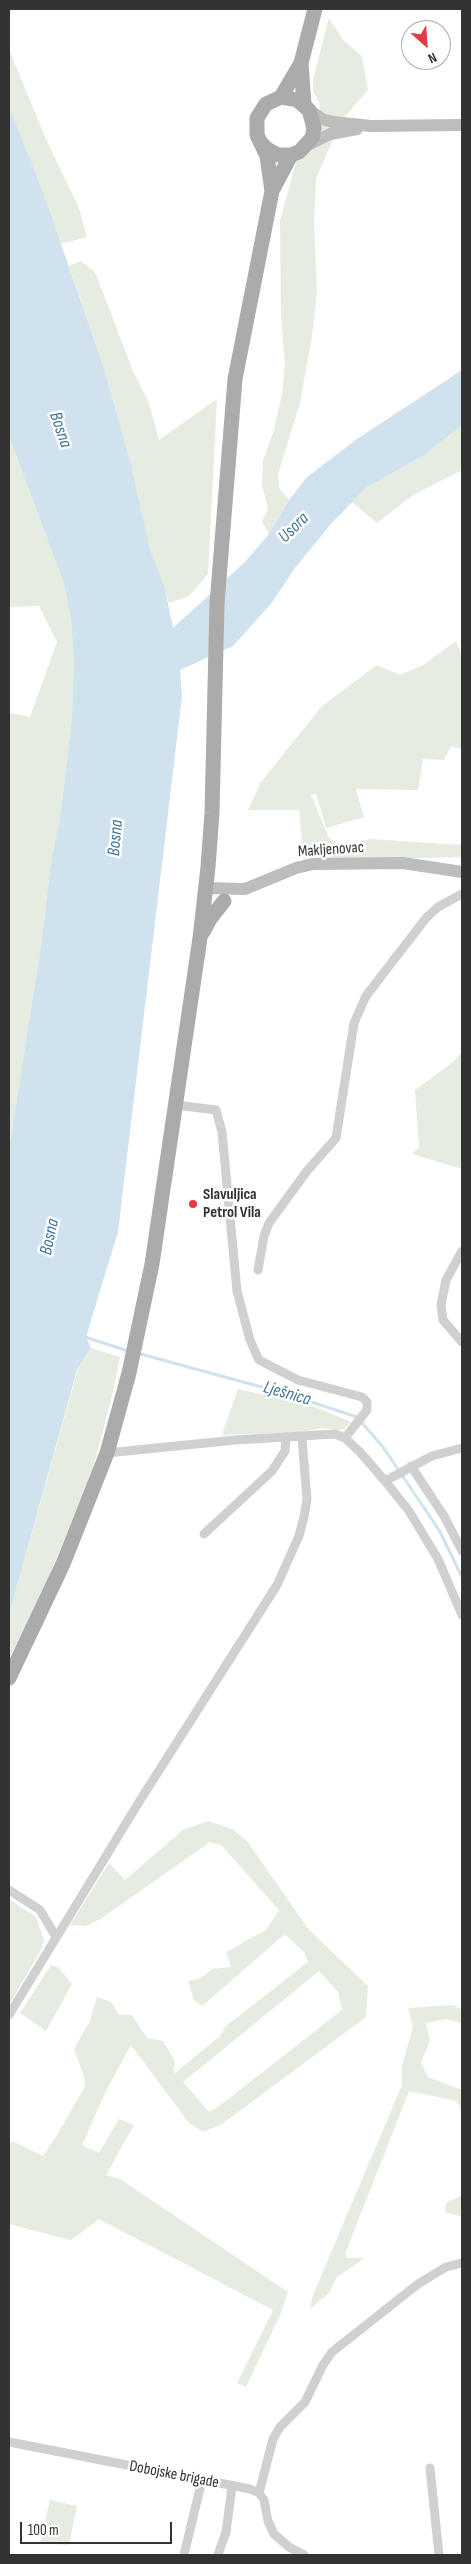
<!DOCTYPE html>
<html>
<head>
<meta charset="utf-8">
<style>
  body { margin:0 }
  #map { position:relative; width:471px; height:2564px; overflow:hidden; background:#fff; font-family:"Sofia Sans Condensed",sans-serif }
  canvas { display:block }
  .frame { position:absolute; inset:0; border:10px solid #333; pointer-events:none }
  .north { position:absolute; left:401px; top:20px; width:50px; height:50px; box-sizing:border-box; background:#fff; border:1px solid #adadad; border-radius:50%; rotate:154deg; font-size:14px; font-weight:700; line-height:20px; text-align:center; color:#333 }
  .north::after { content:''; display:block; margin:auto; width:18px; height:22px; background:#e63946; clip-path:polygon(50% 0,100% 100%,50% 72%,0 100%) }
  .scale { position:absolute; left:20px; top:2522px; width:152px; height:22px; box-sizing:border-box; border:2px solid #333; border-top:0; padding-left:6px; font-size:15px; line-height:18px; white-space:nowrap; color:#333; -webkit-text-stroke:4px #fff; paint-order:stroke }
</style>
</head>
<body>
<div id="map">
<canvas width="471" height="2564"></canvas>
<div class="frame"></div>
<div class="north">N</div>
<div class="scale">100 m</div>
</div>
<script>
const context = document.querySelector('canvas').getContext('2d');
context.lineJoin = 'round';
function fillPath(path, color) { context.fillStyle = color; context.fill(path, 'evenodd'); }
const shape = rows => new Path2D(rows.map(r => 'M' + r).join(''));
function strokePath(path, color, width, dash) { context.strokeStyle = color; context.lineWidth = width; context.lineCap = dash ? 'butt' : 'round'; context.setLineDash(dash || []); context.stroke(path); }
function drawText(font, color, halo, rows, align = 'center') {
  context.font = font + ' "Sofia Sans Condensed",sans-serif'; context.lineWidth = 5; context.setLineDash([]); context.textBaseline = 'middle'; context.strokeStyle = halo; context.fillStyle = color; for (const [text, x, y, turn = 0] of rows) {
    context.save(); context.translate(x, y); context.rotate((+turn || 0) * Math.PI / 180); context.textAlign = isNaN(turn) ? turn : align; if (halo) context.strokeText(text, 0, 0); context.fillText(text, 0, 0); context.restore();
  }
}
fillPath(shape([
  [329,18,344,41,362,56,368,90,341,121,316,179,314,225,317,292,312,336,300,403,278,474,279,488,289,500,269,534,262,522,268,509,262,485,263,460,274,430,282,394,285,364,281,316,280,221,298,155,321,117,319,102,313,91,313,80],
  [9,49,44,135,79,208,87,237,61,244,9,107],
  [81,261,95,272,133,371,148,401,159,440,217,399,208,574,189,596,169,603,150,549,130,460,104,368,69,266],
  [462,425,462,470,413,495,377,523,352,502,366,488,426,454],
  [9,436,64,584,71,620,74,660,72,716,61,811,51,861,42,939,9,1149,9,713,30,717,57,642,39,606,9,607],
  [456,641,462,656,462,749,451,746,444,760,423,759,418,790,356,789,364,817,326,828,316,793,311,795,329,838,339,845,372,839,461,845,461,857,304,861,299,810,248,810,261,782,322,706,377,665,400,675,423,665],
  [462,1052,462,1169,412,1154,419,1147,415,1090,453,1062],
  [91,1348,120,1357,111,1401,92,1472,39,1601,9,1658,9,1615,78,1369],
  [238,1389,313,1406,351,1422,344,1429,337,1430,322,1428,300,1432,222,1435],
  [208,1821,232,1829,247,1841,309,1930,368,1986,366,2017,222,2124,203,2132,189,2123,131,2045,106,2091,82,2145,99,2153,119,2119,134,2125,106,2175,120,2179,288,2292,280,2315,246,2387,237,2383,273,2310,99,2219,71,2240,9,2224,9,2147,12,2141,43,2156,59,2132,85,2086,84,2076,74,2049,90,2021,97,1997,111,2002,119,2015,132,2015,147,2038,163,2041,175,2061,173,2070,175,2073,220,2036,226,2026,308,1962,304,1952,285,1934,202,2006,194,2000,188,1981,201,1978,212,1969,231,1967,226,1952,266,1930,279,1910,222,1846,210,1842,102,1918,86,1926,70,1925,109,1863,125,1880,183,1830],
  [319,1971,338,1992,342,2010,218,2107,209,2112,183,2082],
  [9,1899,36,1917,44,1940,42,1948,9,2005],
  [51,1965,58,1967,72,1984,46,2031,20,2013],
  [453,2005,462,2010,462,2023,446,2019,426,2023,430,2040,421,2063,428,2077,462,2090,462,2112,457,2101,409,2091,345,2254,347,2258,365,2258,337,2277,329,2293,310,2309,313,2295,402,2085,402,2066,413,2027,408,2008],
  [460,2196,462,2197,462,2217,445,2212,446,2203],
  [50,2500,77,2506,69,2545,40,2543]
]), '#e6ecdf');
fillPath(shape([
  [9,107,44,195,104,368,130,460,150,549,165,589,173,628,244,563,269,534,289,500,307,477,357,439,462,370,462,425,426,454,366,488,331,524,295,568,271,604,233,646,180,670,182,696,118,1232,86,1337,91,1348,77,1370,9,1615,9,1149,42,939,51,861,61,811,72,716,74,660,71,620,64,584,9,436]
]), '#cfe2ee');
strokePath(shape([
  [82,1336,128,1351],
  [137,1353,287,1394,357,1417,383,1447,439,1530,462,1577]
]), '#cfe2ee', 3);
strokePath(shape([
  [176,1105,216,1110,222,1132,237,1291,250,1340,259,1360,298,1380,362,1397,367,1402,367,1410,345,1438],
  [462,1251,446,1280,441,1305,443,1320,462,1342],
  [258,1270,264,1236,269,1223,307,1171,336,1138,354,1023,366,996,426,918,438,907,462,894],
  [107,1453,235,1440,335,1434,345,1438,360,1452,385,1481,432,1456,462,1448],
  [411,1466,444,1516,462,1551],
  [385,1481,409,1511,438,1559,462,1615],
  [204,1534,272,1471,285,1451,286,1438],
  [9,1890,40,1910,56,1937],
  [9,2015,139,1802,277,1585,299,1536,304,1517,307,1499,302,1438],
  [9,2442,250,2489,259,2493,264,2500,268,2521,274,2534,289,2547,304,2555],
  [430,2468,439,2555],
  [259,2493,273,2439,280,2427,305,2402,323,2365,332,2352,418,2284,446,2267,462,2263],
  [184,2555,202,2480],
  [218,2555,226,2532,232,2487]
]), '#d0d0d0', 9);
strokePath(shape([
  [309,110,322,119,333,122,371,126,462,125],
  [306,146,330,134,357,129],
  [205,888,245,889,296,868,313,864,403,863,462,872]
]), '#bdbdbd', 12);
strokePath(shape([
  [301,63,304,104],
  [281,97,301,63,315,9],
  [261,143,267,149,278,155,291,155,299,152,312,138,314,128,309,110,297,100,281,97,266,104,257,118,257,135,267,156,272,191],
  [203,932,210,919,224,901],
  [9,1678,63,1564,107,1453,129,1373,152,1264,200,938,208,867,212,813,217,604,235,379,272,191,291,155]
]), '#ababab', 15);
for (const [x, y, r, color] of [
  [193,1204,5,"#e63946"]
]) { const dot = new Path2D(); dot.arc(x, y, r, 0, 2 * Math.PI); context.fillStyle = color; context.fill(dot); strokePath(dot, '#fff', 2); }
drawText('16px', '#333', '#fff', [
  ["Makljenovac",331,850,-4],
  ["Dobojske brigade",174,2475,11]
]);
drawText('bold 16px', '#333', '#fff', [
  ["Slavuljica",203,1195],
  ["Petrol Vila",203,1213]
], 'left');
drawText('italic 18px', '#3f7597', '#fff', [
  ["Bosna",60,430,71],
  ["Usora",294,528,-45],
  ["Bosna",116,838,-85],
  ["Bosna",50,1237,-78],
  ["Lješnica",287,1394,16]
]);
</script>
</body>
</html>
